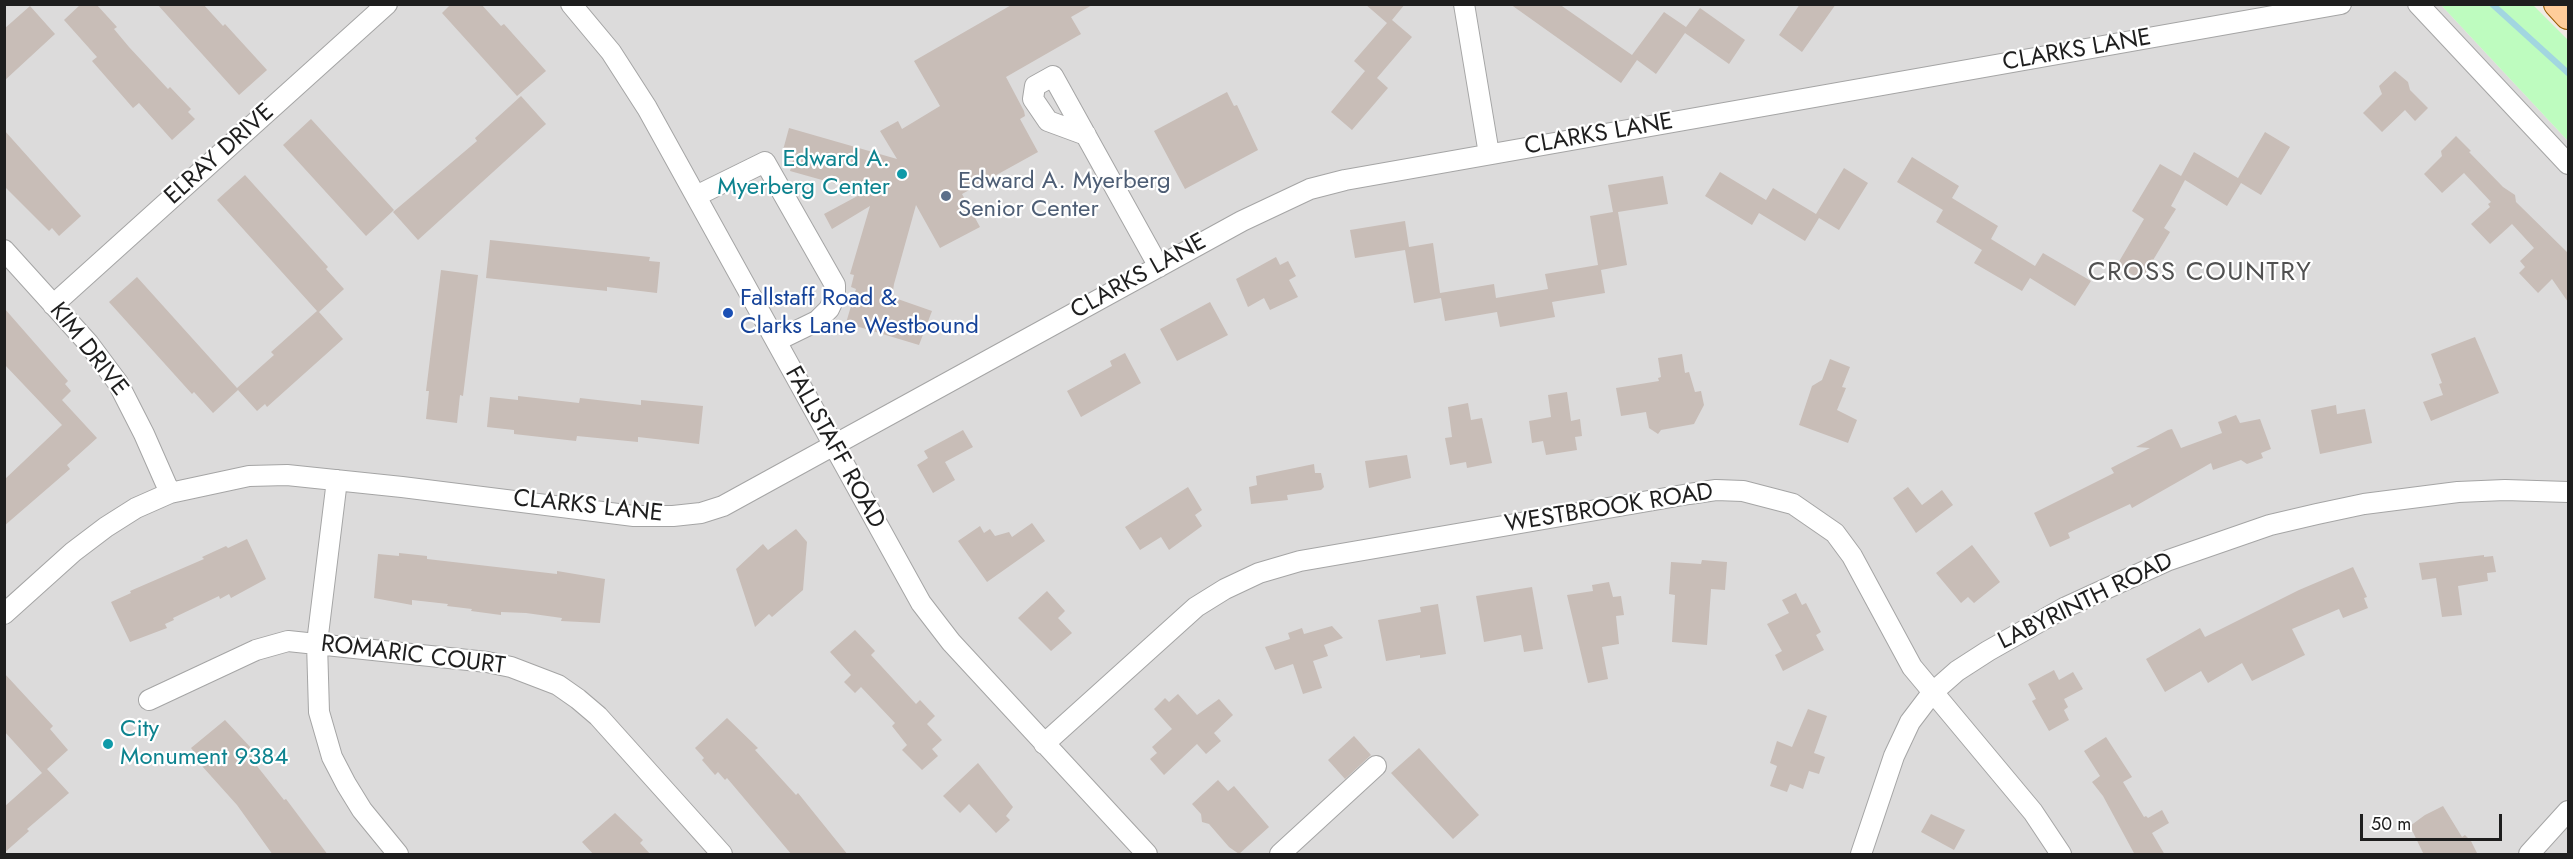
<!DOCTYPE html>
<html>
<head>
<meta charset="utf-8">
<style>
  body { margin:0 }
  #map { position:relative; width:2573px; height:859px; overflow:hidden; background:#f0ebe4; font-family:Jost,sans-serif }
  canvas { display:block }
  .frame { position:absolute; inset:0; border:6px solid #1e1e1e; pointer-events:none }
  .scale { position:absolute; left:2360px; top:814px; width:142px; height:27px; box-sizing:border-box; border:3px solid #1e1e1e; border-top:0; padding-left:8px; font-size:18px; line-height:21px; white-space:nowrap; color:#1e1e1e; -webkit-text-stroke:4px #fff; paint-order:stroke }
</style>
</head>
<body>
<div id="map">
<canvas width="2573" height="859"></canvas>
<div class="frame"></div>
<div class="scale">50 m</div>
</div>
<script>
const context = document.querySelector('canvas').getContext('2d');
context.lineJoin = 'round';
function fillPath(path, color) { context.fillStyle = color; context.fill(path, 'evenodd'); }
const shape = rows => new Path2D(rows.map(r => 'M' + r).join(''));
function strokePath(path, color, width, dash) { context.strokeStyle = color; context.lineWidth = width; context.lineCap = dash ? 'butt' : 'round'; context.setLineDash(dash || []); context.stroke(path); }
function drawText(font, color, halo, rows, align = 'center') {
  context.font = font + ' Jost,sans-serif'; context.lineWidth = 4.5; context.setLineDash([]); context.textBaseline = 'middle'; context.strokeStyle = halo; context.fillStyle = color; for (const [text, x, y, turn = 0] of rows) {
    context.save(); context.translate(x, y); context.rotate((+turn || 0) * Math.PI / 180); context.textAlign = isNaN(turn) ? turn : align; if (halo) context.strokeText(text, 0, 0); context.fillText(text, 0, 0); context.restore();
  }
}
fillPath(shape([
  [5,5,2441,5,2568,141,2568,854,5,854]
]), '#dcdbdb');
fillPath(shape([
  [2441,5,2533,5,2568,40,2568,141]
]), '#befcbf');
strokePath(shape([
  [2492,4,2568,73]
]), '#a2d6e0', 6);
fillPath(shape([
  [81,4,96,4,117,27,114,29,129,47,168,89,170,87,191,109,188,112,195,119,172,140,139,103,133,108,92,61,97,57,64,20],
  [157,4,203,4,223,26,225,24,267,70,239,95],
  [451,4,481,4,501,26,504,24,546,71,517,96,442,13],
  [1013,4,1094,4,1071,17,1081,34,1006,77,1024,111,1025,116,1020,119,1038,152,962,194,980,227,940,248,916,205,894,284,892,297,932,311,919,345,846,323,856,289,851,287,854,275,850,274,870,206,832,229,824,214,865,192,790,171,795,153,783,150,789,128,897,159,880,131,898,121,902,129,940,106,914,61],
  [1365,4,1405,4,1392,20,1412,37,1377,78,1388,88,1352,130,1331,112,1365,71,1354,61,1387,23],
  [1510,4,1559,4,1632,55,1664,12,1686,27,1700,8,1745,40,1729,64,1685,33,1656,74,1637,60,1621,83],
  [1800,4,1836,4,1802,52,1779,35],
  [30,6,55,34,4,81,4,29],
  [2395,71,2408,82,2410,90,2428,108,2415,121,2405,110,2382,132,2363,113,2382,94,2379,86],
  [1227,92,1234,106,1237,105,1258,150,1185,189,1154,131],
  [521,96,546,124,418,240,393,212,477,141,475,138],
  [311,119,394,210,366,236,283,145],
  [4,130,81,216,59,236,52,228,49,231,4,186],
  [2265,132,2290,147,2261,195,2241,183,2227,206,2185,180,2171,206,2176,209,2164,228,2170,232,2141,280,2117,265,2144,219,2132,211,2160,164,2181,176,2194,152,2238,178],
  [2456,136,2471,151,2469,152,2503,187,2515,195,2516,202,2568,253,2568,302,2552,279,2538,293,2519,273,2525,267,2520,261,2534,248,2512,224,2490,244,2471,224,2490,207,2488,204,2491,202,2464,173,2442,193,2424,174,2442,156,2441,151],
  [1912,157,1959,186,1952,198,1998,226,1991,239,2035,266,2043,253,2091,281,2075,306,2030,278,2022,291,1974,263,1982,250,1936,222,1943,210,1897,182],
  [1844,168,1868,183,1839,230,1819,218,1805,241,1759,213,1752,225,1705,196,1720,172,1766,200,1773,188,1816,214],
  [245,175,328,267,326,269,344,289,319,312,343,339,267,407,265,404,257,411,238,390,213,413,194,392,192,394,109,302,137,277,237,388,274,355,271,352,317,311,217,200],
  [1663,176,1668,204,1618,212,1627,265,1601,270,1605,293,1552,302,1555,317,1500,327,1497,312,1445,321,1441,298,1414,303,1405,250,1355,258,1350,230,1405,221,1409,247,1433,243,1440,293,1494,284,1496,298,1548,289,1545,274,1598,265,1590,216,1613,212,1608,185],
  [490,240,650,257,649,261,660,262,657,293,607,287,607,291,486,278],
  [1276,257,1280,265,1288,261,1296,276,1289,280,1298,297,1270,310,1264,298,1248,307,1236,279],
  [441,270,478,275,463,396,460,395,457,423,426,419,429,391,426,391],
  [1210,302,1228,335,1177,361,1160,329],
  [4,308,68,381,65,384,71,391,62,400,97,438,67,465,70,469,4,526,4,480,62,425,4,364],
  [2475,337,2499,393,2431,421,2423,402,2443,395,2439,384,2442,383,2431,354],
  [1125,353,1141,383,1081,417,1067,391,1112,366,1110,361],
  [1682,354,1685,373,1689,372,1695,392,1701,391,1704,405,1694,424,1661,430,1658,434,1649,428,1646,412,1621,416,1616,388,1659,381,1658,378,1661,377,1658,358],
  [1830,359,1850,367,1842,387,1846,388,1837,410,1857,420,1848,443,1799,425,1812,386,1822,380],
  [1567,392,1571,421,1580,419,1582,436,1575,437,1577,450,1546,455,1543,441,1532,443,1529,421,1551,417,1548,395],
  [518,396,579,403,580,398,641,405,641,400,703,406,699,444,638,437,638,442,577,436,576,441,514,434,514,430,487,427,490,397,518,400],
  [1468,403,1471,420,1482,418,1492,463,1467,468,1466,462,1450,465,1445,438,1452,437,1448,407],
  [2336,405,2337,414,2365,409,2372,443,2320,454,2311,410],
  [2236,415,2240,423,2260,419,2271,449,2261,453,2263,458,2247,464,2241,460,2213,470,2211,463,2132,508,2130,504,2068,533,2070,538,2050,547,2034,513,2114,473,2111,468,2150,448,2136,447,2168,430,2172,429,2181,448,2222,433,2218,422],
  [963,430,973,447,945,462,955,480,933,493,917,465,928,458,924,451],
  [1407,455,1411,478,1369,488,1365,461],
  [1314,464,1315,473,1321,473,1324,487,1321,490,1287,495,1288,500,1251,504,1249,487,1257,485,1256,476],
  [1188,487,1202,510,1195,515,1202,526,1169,550,1161,537,1140,550,1125,527],
  [1908,487,1922,505,1942,490,1953,505,1916,533,1893,498],
  [1032,523,1045,541,987,582,958,541,980,526,984,533,990,529,995,536,1009,532,1012,537],
  [796,529,807,542,803,590,772,617,769,614,755,627,736,569,763,544,768,550],
  [247,539,266,579,231,598,229,594,220,599,219,596,173,618,174,620,165,624,167,628,130,642,111,602,131,593,130,591,204,559,202,557,226,546,228,548],
  [1972,545,2000,582,1974,603,1968,597,1961,603,1936,573],
  [399,553,427,556,427,559,557,574,557,571,605,579,600,623,561,621,562,618,526,613,501,612,501,615,471,611,472,609,447,606,448,604,412,600,412,605,374,598,378,554,399,556],
  [2484,555,2484,557,2493,556,2496,572,2487,573,2488,581,2458,586,2462,615,2442,617,2436,578,2422,580,2419,563],
  [1702,560,1727,562,1725,590,1711,589,1707,645,1672,642,1675,595,1669,594,1671,562,1701,564],
  [2353,567,2367,597,2364,598,2368,608,2343,618,2339,609,2292,629,2305,655,2252,681,2242,663,2208,683,2201,671,2165,692,2146,659,2200,628,2205,637,2299,590],
  [1609,582,1613,597,1621,596,1624,615,1616,616,1619,644,1602,647,1608,679,1588,683,1567,595,1593,591,1592,585],
  [1532,587,1543,649,1524,652,1521,635,1484,642,1476,596],
  [1047,591,1065,611,1058,618,1072,633,1051,651,1018,618],
  [1796,593,1802,605,1806,603,1821,632,1816,635,1824,650,1783,671,1775,655,1782,651,1767,624,1789,613,1782,600],
  [1438,604,1446,654,1420,658,1420,655,1386,661,1378,620,1421,612,1420,607],
  [1332,626,1343,638,1324,645,1328,656,1313,661,1322,688,1303,694,1293,664,1275,670,1265,647,1290,639,1288,633,1302,628,1304,634],
  [855,630,875,651,871,655,916,704,920,700,935,716,927,724,942,740,932,749,938,756,922,770,902,750,907,745,892,726,895,723,861,687,855,693,844,682,851,675,830,652],
  [2054,670,2059,680,2073,672,2083,689,2064,699,2068,707,2064,710,2069,720,2049,731,2032,701,2036,699,2028,684],
  [4,673,53,726,50,729,68,750,47,769,69,793,27,829,29,831,4,853,4,807,42,773,4,731],
  [1178,694,1197,715,1219,699,1233,715,1214,733,1221,741,1206,754,1197,744,1164,775,1150,759,1157,753,1152,747,1172,729,1154,709,1165,698,1169,702],
  [1808,709,1827,716,1814,753,1825,757,1819,774,1809,771,1803,789,1790,784,1787,792,1770,786,1777,766,1770,763,1777,741,1792,747],
  [727,718,758,748,755,750,796,795,798,793,848,855,792,855,727,778,725,780,718,772,715,775,702,760,704,758,695,748],
  [225,720,252,749,248,752,255,760,253,761,284,800,286,799,328,855,273,855,237,805,202,766,204,764,191,748],
  [1354,736,1371,755,1345,779,1328,760],
  [2106,737,2132,777,2123,782,2144,817,2146,816,2148,818,2162,810,2169,823,2152,833,2165,855,2135,855,2103,796,2092,782,2100,776,2084,751],
  [1419,748,1479,815,1453,839,1391,773],
  [978,763,1013,807,1006,816,1010,820,996,833,969,804,960,813,943,796],
  [1218,780,1228,791,1234,786,1269,827,1239,854,1229,847,1209,824,1202,822,1201,814,1192,804],
  [2443,806,2462,837,2465,835,2471,841,2478,855,2424,855,2410,826,2425,815],
  [615,813,643,840,640,843,651,855,594,855,582,842],
  [1931,814,1965,830,1954,850,1921,832]
]), '#c8bdb7');
const minor = shape([
  [571,4,611,52,647,108,921,603,951,642,1147,854],
  [1464,4,1489,154],
  [2418,4,2568,164],
  [1086,135,1048,121,1033,99,1035,86,1053,76,1159,267],
  [696,196,765,162,835,285,835,296,829,309,817,321,776,341],
  [4,250,89,344,118,383,144,434,170,493],
  [53,305,387,4],
  [337,480,317,643,319,712,332,757,346,784,362,810,398,854],
  [4,614,73,552,106,527,136,508,170,493,249,476,287,475,402,487,634,516,673,516,701,513,723,506,1242,221,1310,189,1345,180,2341,4],
  [149,700,256,650,288,641,487,662,511,667,558,685,578,699,598,716,722,854],
  [1044,744,1196,607,1225,589,1259,573,1300,561,1689,494,1716,490,1743,491,1793,504,1835,533,1852,556,1912,667,2033,812,2061,854],
  [1280,854,1376,766],
  [1861,854,1894,756,1910,722,1932,693,1957,671,1988,651,2064,608,2169,560,2270,525,2317,514,2364,504,2458,492,2505,490,2568,492],
  [2529,854,2568,811]
]);
const major = shape([
  [2557,4,2568,16]
]);
strokePath(minor, '#a5a5a5', 22);
strokePath(major, '#995d00', 28);
strokePath(minor, '#fff', 20);
strokePath(major, '#ffcd9a', 26);
for (const [x, y, r, color] of [
  [902,174,6,"#0f9aa8"],
  [946,196,6,"#5c6f8a"],
  [728,313,6,"#1a4fb4"],
  [108,744,6,"#0f9aa8"]
]) { const dot = new Path2D(); dot.arc(x, y, r, 0, 2 * Math.PI); context.fillStyle = color; context.fill(dot); strokePath(dot, '#fff', 2); }
drawText('24px', '#1e1e1e', '#fff', [
  ["CLARKS LANE",2077,51,-10],
  ["CLARKS LANE",1599,135,-10],
  ["ELRAY DRIVE",220,155,-42],
  ["CLARKS LANE",1139,277,-29],
  ["KIM DRIVE",88,350,52],
  ["FALLSTAFF ROAD",834,448,61],
  ["CLARKS LANE",588,507,6],
  ["WESTBROOK ROAD",1609,509,-9],
  ["LABYRINTH ROAD",2086,602,-26],
  ["ROMARIC COURT",413,656,7]
]);
drawText('24px', '#0d838f', '#fff', [
  ["Edward A.",890,160],
  ["Myerberg Center",890,188],
  ["City",120,730,"left"],
  ["Monument 9384",120,758,"left"]
], 'right');
drawText('24px', '#4e5e75', '#fff', [
  ["Edward A. Myerberg",958,182],
  ["Senior Center",958,210]
], 'left');
drawText('24px', '#164399', '#fff', [
  ["Fallstaff Road &",740,299],
  ["Clarks Lane Westbound",740,327]
], 'left');
context.letterSpacing = '1.5px';
drawText('26px', '#515151', '#fff', [
  ["CROSS COUNTRY",2200,274]
]);
context.letterSpacing = '0px';
</script>
</body>
</html>
